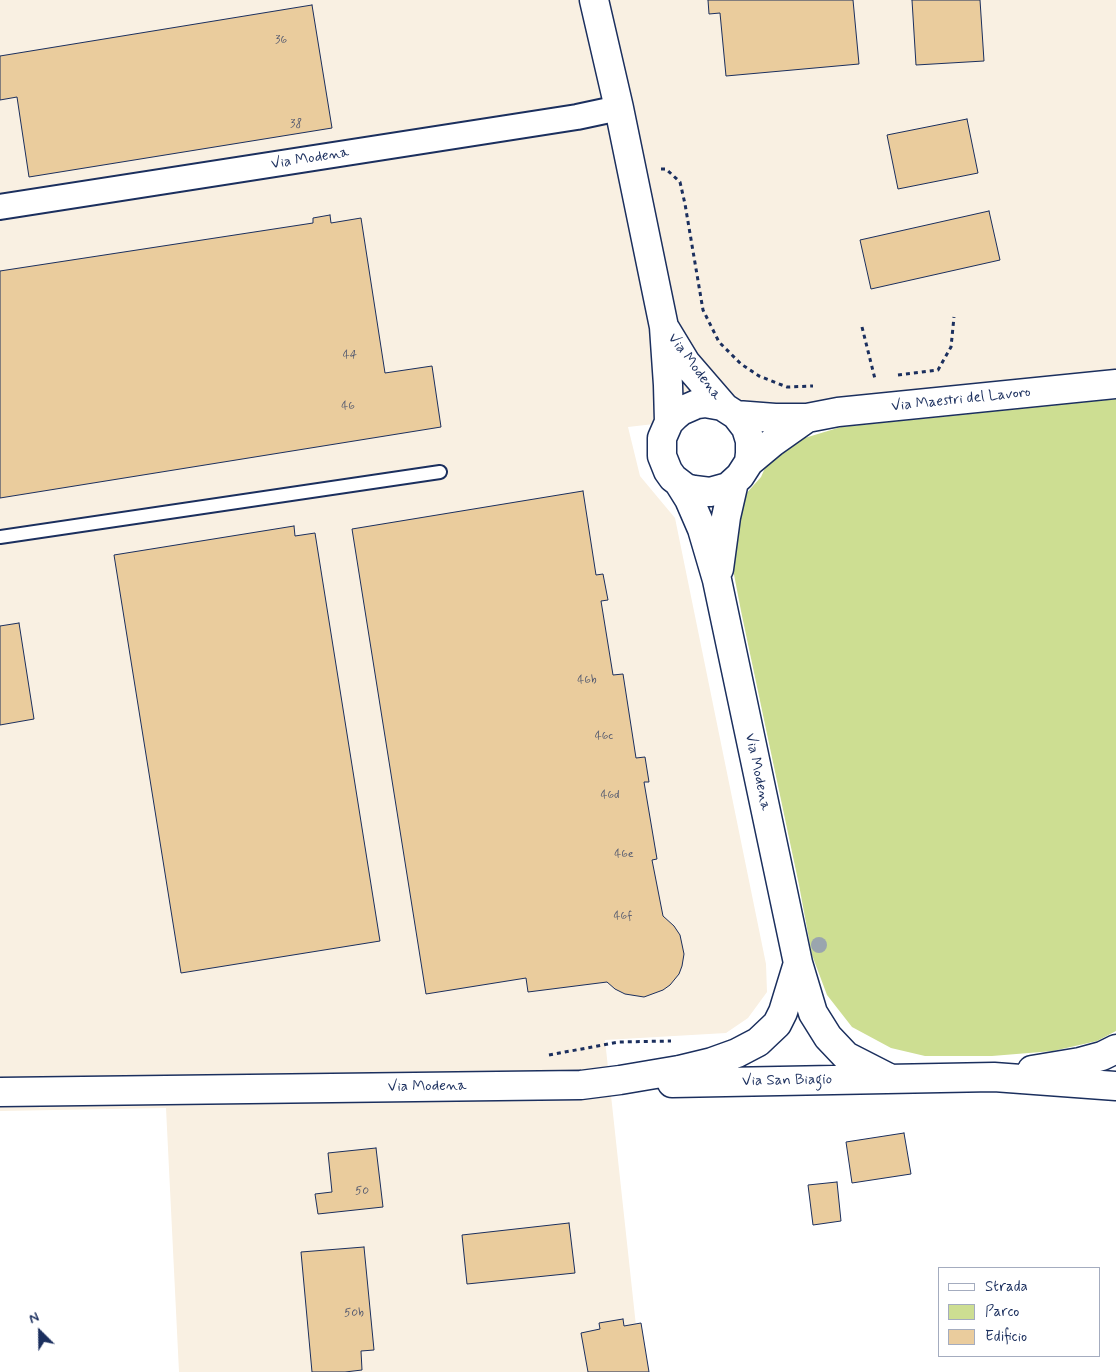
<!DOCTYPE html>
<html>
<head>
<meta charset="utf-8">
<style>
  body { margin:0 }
  #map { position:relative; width:1116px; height:1372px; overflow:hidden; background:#fff; font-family:Mynerve,sans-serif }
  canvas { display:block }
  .legend { position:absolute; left:938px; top:1267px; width:162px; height:90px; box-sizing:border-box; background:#fff; border:1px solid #a4acbf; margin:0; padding:6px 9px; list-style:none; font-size:15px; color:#1b2f5e }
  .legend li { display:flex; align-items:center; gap:10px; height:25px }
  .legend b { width:25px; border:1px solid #a4acbf }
  .north { position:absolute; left:15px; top:1307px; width:50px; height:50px; -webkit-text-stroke:4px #fff; paint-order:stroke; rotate:337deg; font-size:14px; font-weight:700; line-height:20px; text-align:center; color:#1b2f5e }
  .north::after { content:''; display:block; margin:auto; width:18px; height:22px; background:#1b2f5e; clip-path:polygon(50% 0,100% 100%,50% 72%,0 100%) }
</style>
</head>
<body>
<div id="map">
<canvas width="1116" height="1372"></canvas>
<ul class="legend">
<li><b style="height:6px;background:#fff"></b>Strada</li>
<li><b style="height:14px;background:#cdde92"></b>Parco</li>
<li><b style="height:14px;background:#eacc9d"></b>Edificio</li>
</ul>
<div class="north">N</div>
</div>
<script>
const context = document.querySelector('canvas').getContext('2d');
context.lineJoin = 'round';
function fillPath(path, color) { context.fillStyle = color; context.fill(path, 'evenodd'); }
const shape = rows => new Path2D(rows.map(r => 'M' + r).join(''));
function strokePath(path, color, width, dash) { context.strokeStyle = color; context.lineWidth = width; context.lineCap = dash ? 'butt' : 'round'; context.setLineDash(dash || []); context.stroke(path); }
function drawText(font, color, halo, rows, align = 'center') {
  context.font = font + ' Mynerve,sans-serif'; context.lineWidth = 4.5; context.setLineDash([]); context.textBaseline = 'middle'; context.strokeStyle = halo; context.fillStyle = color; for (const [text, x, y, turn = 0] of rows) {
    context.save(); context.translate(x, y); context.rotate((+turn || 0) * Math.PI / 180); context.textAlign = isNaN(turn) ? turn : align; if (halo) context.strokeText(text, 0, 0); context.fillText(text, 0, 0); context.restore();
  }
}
fillPath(shape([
  [0,0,1116,0,1116,371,628,427,640,476,675,518,766,964,767,992,748,1018,726,1033,605,1040,641,1372,179,1372,166,1108,0,1111]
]), '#f9f0e2');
fillPath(shape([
  [1116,399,1116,1031,1097,1041,1053,1051,992,1056,925,1056,891,1048,852,1027,827,995,812,955,799,885,741,611,732,564,732,529,744,496,761,477,769,459,798,440,841,427]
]), '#cdde92');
const building = shape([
  [708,0,853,0,859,64,726,76,720,13,709,14,708,0],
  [912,0,980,0,984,61,916,65,912,0],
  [312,5,332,128,29,177,17,97,0,100,0,56,312,5],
  [967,119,978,173,898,189,887,135,967,119],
  [989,211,1000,260,871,289,860,240,989,211],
  [330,215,331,223,361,218,385,373,432,366,441,427,0,498,0,271,313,223,313,218,330,215],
  [583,491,596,575,603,574,608,600,601,601,613,675,623,674,636,758,645,757,649,782,644,782,657,859,652,860,663,916,674,926,680,935,684,954,682,966,679,974,670,985,663,990,644,997,625,994,615,989,607,982,528,992,526,978,426,994,352,529,583,491],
  [294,526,295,536,315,533,380,941,181,973,114,555,294,526],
  [19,623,34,719,0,725,0,626,19,623],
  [904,1133,911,1174,852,1183,846,1142,904,1133],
  [376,1148,383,1207,318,1214,315,1194,332,1192,328,1153,376,1148],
  [837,1182,841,1221,813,1225,808,1185,837,1182],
  [569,1223,575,1273,467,1284,462,1235,569,1223],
  [364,1247,374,1350,361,1351,362,1370,345,1372,312,1372,301,1252,364,1247],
  [623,1319,624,1326,641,1323,649,1372,588,1372,581,1333,600,1329,599,1323,623,1319]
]);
fillPath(building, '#eacc9d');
strokePath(building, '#1b2f5e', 1);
const service = shape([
  [0,537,440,472]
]);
const minor = shape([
  [0,207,577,117,619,108]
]);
const tertiary = shape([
  [594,0,619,108,664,327,668,385,669,422],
  [666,330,686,363,724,407],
  [736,415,746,428,750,441,750,453,749,462,740,476,728,487,710,492,694,490,686,488,673,478,668,471,662,456,662,438,669,422,675,416,681,411,697,404,705,403,722,406,736,415,775,418,807,418,838,412,1116,384],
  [749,462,773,442,807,418],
  [679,483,689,499,702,529,717,580,798,963,813,1013,828,1037,846,1056,891,1079],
  [719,569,726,517,734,482],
  [1032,1070,1080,1062,1102,1056,1116,1049],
  [672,1083,994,1077,1116,1086],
  [0,1092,581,1085,620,1080,679,1070,712,1062,737,1053,758,1042,777,1024,783,1012,798,963]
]);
strokePath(service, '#1b2f5e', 16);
strokePath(minor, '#1b2f5e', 28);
strokePath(tertiary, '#1b2f5e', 31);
strokePath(shape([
  [661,169,666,169,680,182,685,204,703,310,719,342,741,364,759,376,787,387,813,386],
  [862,327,875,379],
  [898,375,938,370,951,347,954,317],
  [549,1055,619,1042,671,1041]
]), '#1b2f5e', 3, [4, 4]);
strokePath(service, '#fff', 12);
strokePath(minor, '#fff', 24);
strokePath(tertiary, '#fff', 28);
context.fillStyle = '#9aa5ae';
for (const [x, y] of [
  [819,945]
]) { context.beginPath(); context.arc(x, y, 8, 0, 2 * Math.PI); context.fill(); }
drawText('12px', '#4f566e', null, [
  ["36",281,40],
  ["38",296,124],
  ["44",350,355],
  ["46",348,406],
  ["46b",587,680],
  ["46c",604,736],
  ["46d",610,795],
  ["46e",624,854],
  ["46f",623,916],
  ["50",362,1191],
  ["50b",354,1313]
]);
drawText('15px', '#1b2f5e', '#fff', [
  ["Via Modena",310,159,-9],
  ["Via Modena",694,367,53],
  ["Via Maestri del Lavoro",961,400,-6],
  ["Via Modena",757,772,78],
  ["Via San Biagio",787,1081,-1],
  ["Via Modena",427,1087,-1]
]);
</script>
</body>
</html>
